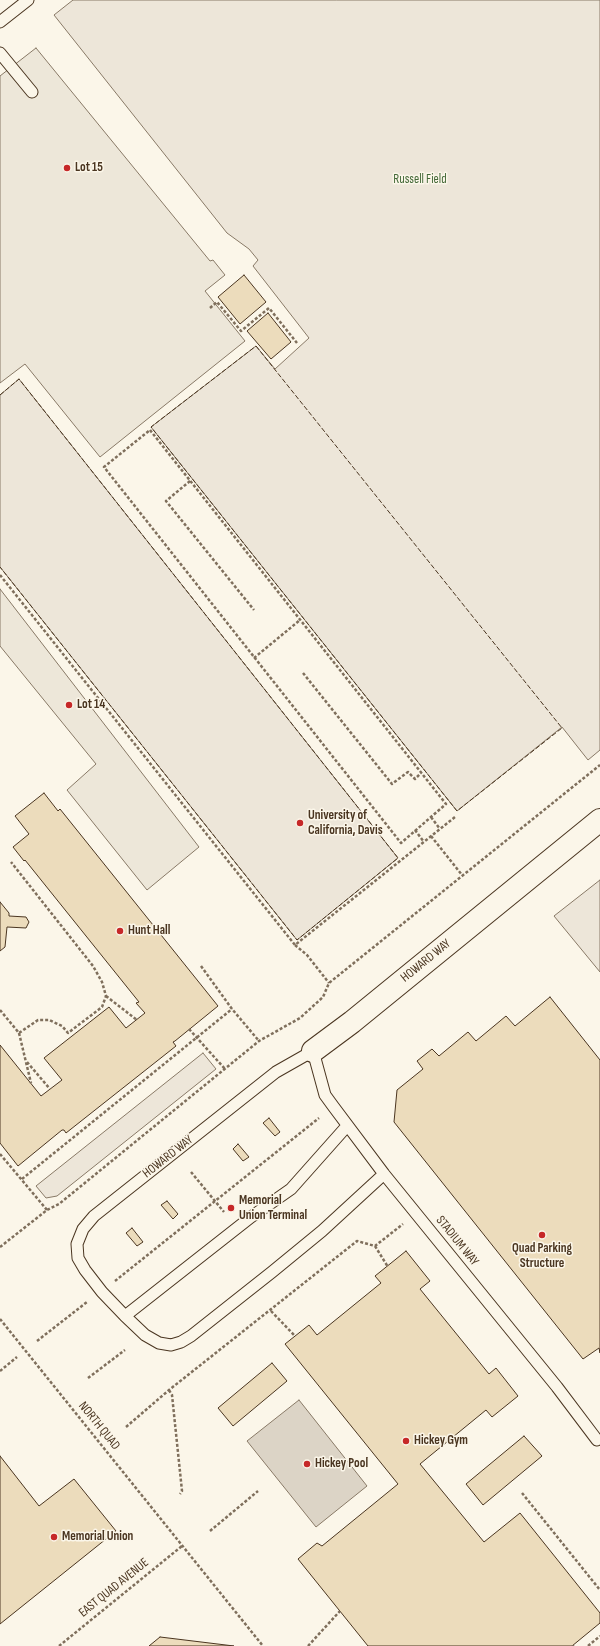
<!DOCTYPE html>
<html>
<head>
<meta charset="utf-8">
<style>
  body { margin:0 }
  canvas { display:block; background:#fbf6e9 }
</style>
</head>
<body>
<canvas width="600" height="1646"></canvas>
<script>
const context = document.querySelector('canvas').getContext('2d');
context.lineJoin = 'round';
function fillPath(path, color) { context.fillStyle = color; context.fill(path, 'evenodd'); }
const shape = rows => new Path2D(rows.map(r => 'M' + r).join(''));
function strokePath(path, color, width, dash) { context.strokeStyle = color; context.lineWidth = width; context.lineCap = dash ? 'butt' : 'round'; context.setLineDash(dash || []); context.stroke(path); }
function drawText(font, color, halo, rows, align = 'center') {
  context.font = font + ' "Sofia Sans Condensed",sans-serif'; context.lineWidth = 3; context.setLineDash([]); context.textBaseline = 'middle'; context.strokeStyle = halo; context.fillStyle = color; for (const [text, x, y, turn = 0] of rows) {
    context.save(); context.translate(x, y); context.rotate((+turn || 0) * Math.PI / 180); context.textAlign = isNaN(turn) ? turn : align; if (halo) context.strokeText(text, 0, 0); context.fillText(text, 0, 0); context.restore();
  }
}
const green = shape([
  [73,0,600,0,600,750,588,760,562,727,457,811,151,427,256,346,275,369,309,338,253,266,258,260,249,249,227,233,54,15,73,0],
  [19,379,398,858,297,940,0,567,0,395,19,379],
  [600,880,600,972,554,916,600,880],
  [203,1053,216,1069,57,1196,46,1198,36,1186,203,1053]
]);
fillPath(green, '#ede6d9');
strokePath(green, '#887966', 1);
const parking = shape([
  [36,48,210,261,213,260,225,275,205,291,245,341,100,457,25,364,0,383,0,76,36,48],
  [0,589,199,847,147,890,67,790,96,764,0,646,0,589]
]);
fillPath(parking, '#ede7d9');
strokePath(parking, '#887966', 1);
const water = shape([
  [299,1400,367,1486,316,1527,247,1441,299,1400]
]);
fillPath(water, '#dcd4c6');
strokePath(water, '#887966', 1);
const building = shape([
  [244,275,266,302,240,324,218,297,244,275],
  [268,313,291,342,271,359,247,331,268,313],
  [44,793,58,811,60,809,218,1006,175,1041,173,1042,176,1046,66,1133,64,1130,62,1130,18,1166,0,1143,0,1045,41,1096,62,1080,44,1058,109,1007,126,1028,145,1013,136,1003,139,1002,25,860,24,861,13,847,29,834,15,816,44,793],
  [0,902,9,913,9,916,26,917,29,922,26,928,7,927,5,947,0,951,0,902],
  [550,997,600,1060,600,1353,599,1348,583,1359,394,1122,397,1090,423,1069,417,1061,432,1049,439,1056,468,1032,476,1041,506,1016,515,1026,550,997],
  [269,1118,280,1132,275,1136,263,1123,269,1118],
  [238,1144,249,1157,243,1161,233,1149,238,1144],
  [167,1201,178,1214,173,1219,161,1205,167,1201],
  [132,1228,143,1242,137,1246,126,1233,132,1228],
  [406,1251,430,1281,420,1289,489,1374,496,1368,518,1396,492,1417,486,1410,420,1464,484,1542,520,1513,600,1613,600,1623,572,1646,368,1646,298,1559,317,1543,322,1546,398,1484,285,1344,309,1325,317,1335,381,1283,375,1276,406,1251],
  [272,1363,287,1381,233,1426,218,1408,272,1363],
  [524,1436,542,1456,483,1505,466,1484,524,1436],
  [0,1456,39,1506,74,1479,116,1531,0,1624,0,1456],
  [160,1637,234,1646,149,1646,160,1637]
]);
fillPath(building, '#ecdcbc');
strokePath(building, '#4a3520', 1);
const lane = shape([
  [0,22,28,0],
  [0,53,32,92],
  [384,1174,322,1231,272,1272,191,1336,181,1342,171,1345,159,1343,145,1335,125,1316,102,1292,85,1270,78,1258,77,1244,83,1229,94,1216,276,1072,313,1051,325,1095,333,1106,384,1174,557,1387,597,1440],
  [125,1316,251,1217,291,1189,347,1126]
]);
const street = shape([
  [313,1051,352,1022,600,820]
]);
strokePath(lane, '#4a3520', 13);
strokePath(street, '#4a3520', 24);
strokePath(shape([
  [210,308,217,302,241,331,269,308,297,343],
  [150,430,446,804,401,843,104,467,150,430],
  [190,481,166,501,254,610],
  [0,575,295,945,455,817],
  [254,658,300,620],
  [303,673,392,784,408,772,415,779,421,773],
  [431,817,440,829],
  [415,830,424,842],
  [431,836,462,875],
  [295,945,307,955,329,983],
  [201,966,232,1009,259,1041],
  [106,996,137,1020],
  [0,1010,19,1033,38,1020,49,1020,62,1026,68,1033,102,1007,106,996,102,982,93,966,11,862],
  [189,1029,225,1069],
  [19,1033,31,1083],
  [27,1062,50,1089],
  [0,1154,47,1210],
  [191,1172,224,1212],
  [22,1179,232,1009],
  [375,1246,388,1267],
  [0,1247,47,1210,59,1204,259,1041,300,1018,323,997,329,983,600,765],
  [115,1281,319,1118],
  [271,1311,295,1336],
  [0,1319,263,1646],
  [37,1341,87,1302],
  [0,1371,17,1357],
  [88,1378,125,1350],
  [169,1390,172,1395,182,1491,180,1494],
  [126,1427,169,1390,357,1241,375,1246,403,1224],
  [522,1493,600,1590],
  [210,1531,258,1491],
  [573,1645,573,1646],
  [59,1646,182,1546],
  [308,1646,340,1611],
  [588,1646,600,1636]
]), '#7f6f5c', 2.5, [3, 2]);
strokePath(lane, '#fbf6e9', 11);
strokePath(street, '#fbf6e9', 22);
strokePath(shape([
  [256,346,562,728,457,811,151,427,256,346],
  [0,395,19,379,398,858,297,940,0,567]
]), '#4a3520', 1, [5, 2]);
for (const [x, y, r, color] of [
  [67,168,4,"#c62828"],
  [69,705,4,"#c62828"],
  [300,823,4,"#c62828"],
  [120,931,4,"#c62828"],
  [231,1208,4,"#c62828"],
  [542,1235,4,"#c62828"],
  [406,1441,4,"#c62828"],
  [307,1464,4,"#c62828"],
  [54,1537,4,"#c62828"]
]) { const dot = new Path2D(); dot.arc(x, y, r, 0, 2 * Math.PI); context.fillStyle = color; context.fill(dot); strokePath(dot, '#fbf6e9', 1.5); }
drawText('bold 13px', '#4a3520', '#fbf6e9', [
  ["Lot 15",75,168],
  ["Lot 14",77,705],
  ["University of",308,816],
  ["California, Davis",308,831],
  ["Hunt Hall",128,931],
  ["Memorial",239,1201],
  ["Union Terminal",239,1216],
  ["Quad Parking",542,1249,"center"],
  ["Structure",542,1264,"center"],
  ["Hickey Gym",414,1441],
  ["Hickey Pool",315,1464],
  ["Memorial Union",62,1537]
], 'left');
drawText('13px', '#436837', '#fbf6e9', [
  ["Russell Field",420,180]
]);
drawText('13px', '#4a3520', '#fbf6e9', [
  ["HOWARD WAY",426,961,-39],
  ["HOWARD WAY",168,1157,-38],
  ["STADIUM WAY",457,1241,51],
  ["NORTH QUAD",99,1426,51],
  ["EAST QUAD AVENUE",114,1588,-39]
]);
</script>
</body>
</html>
